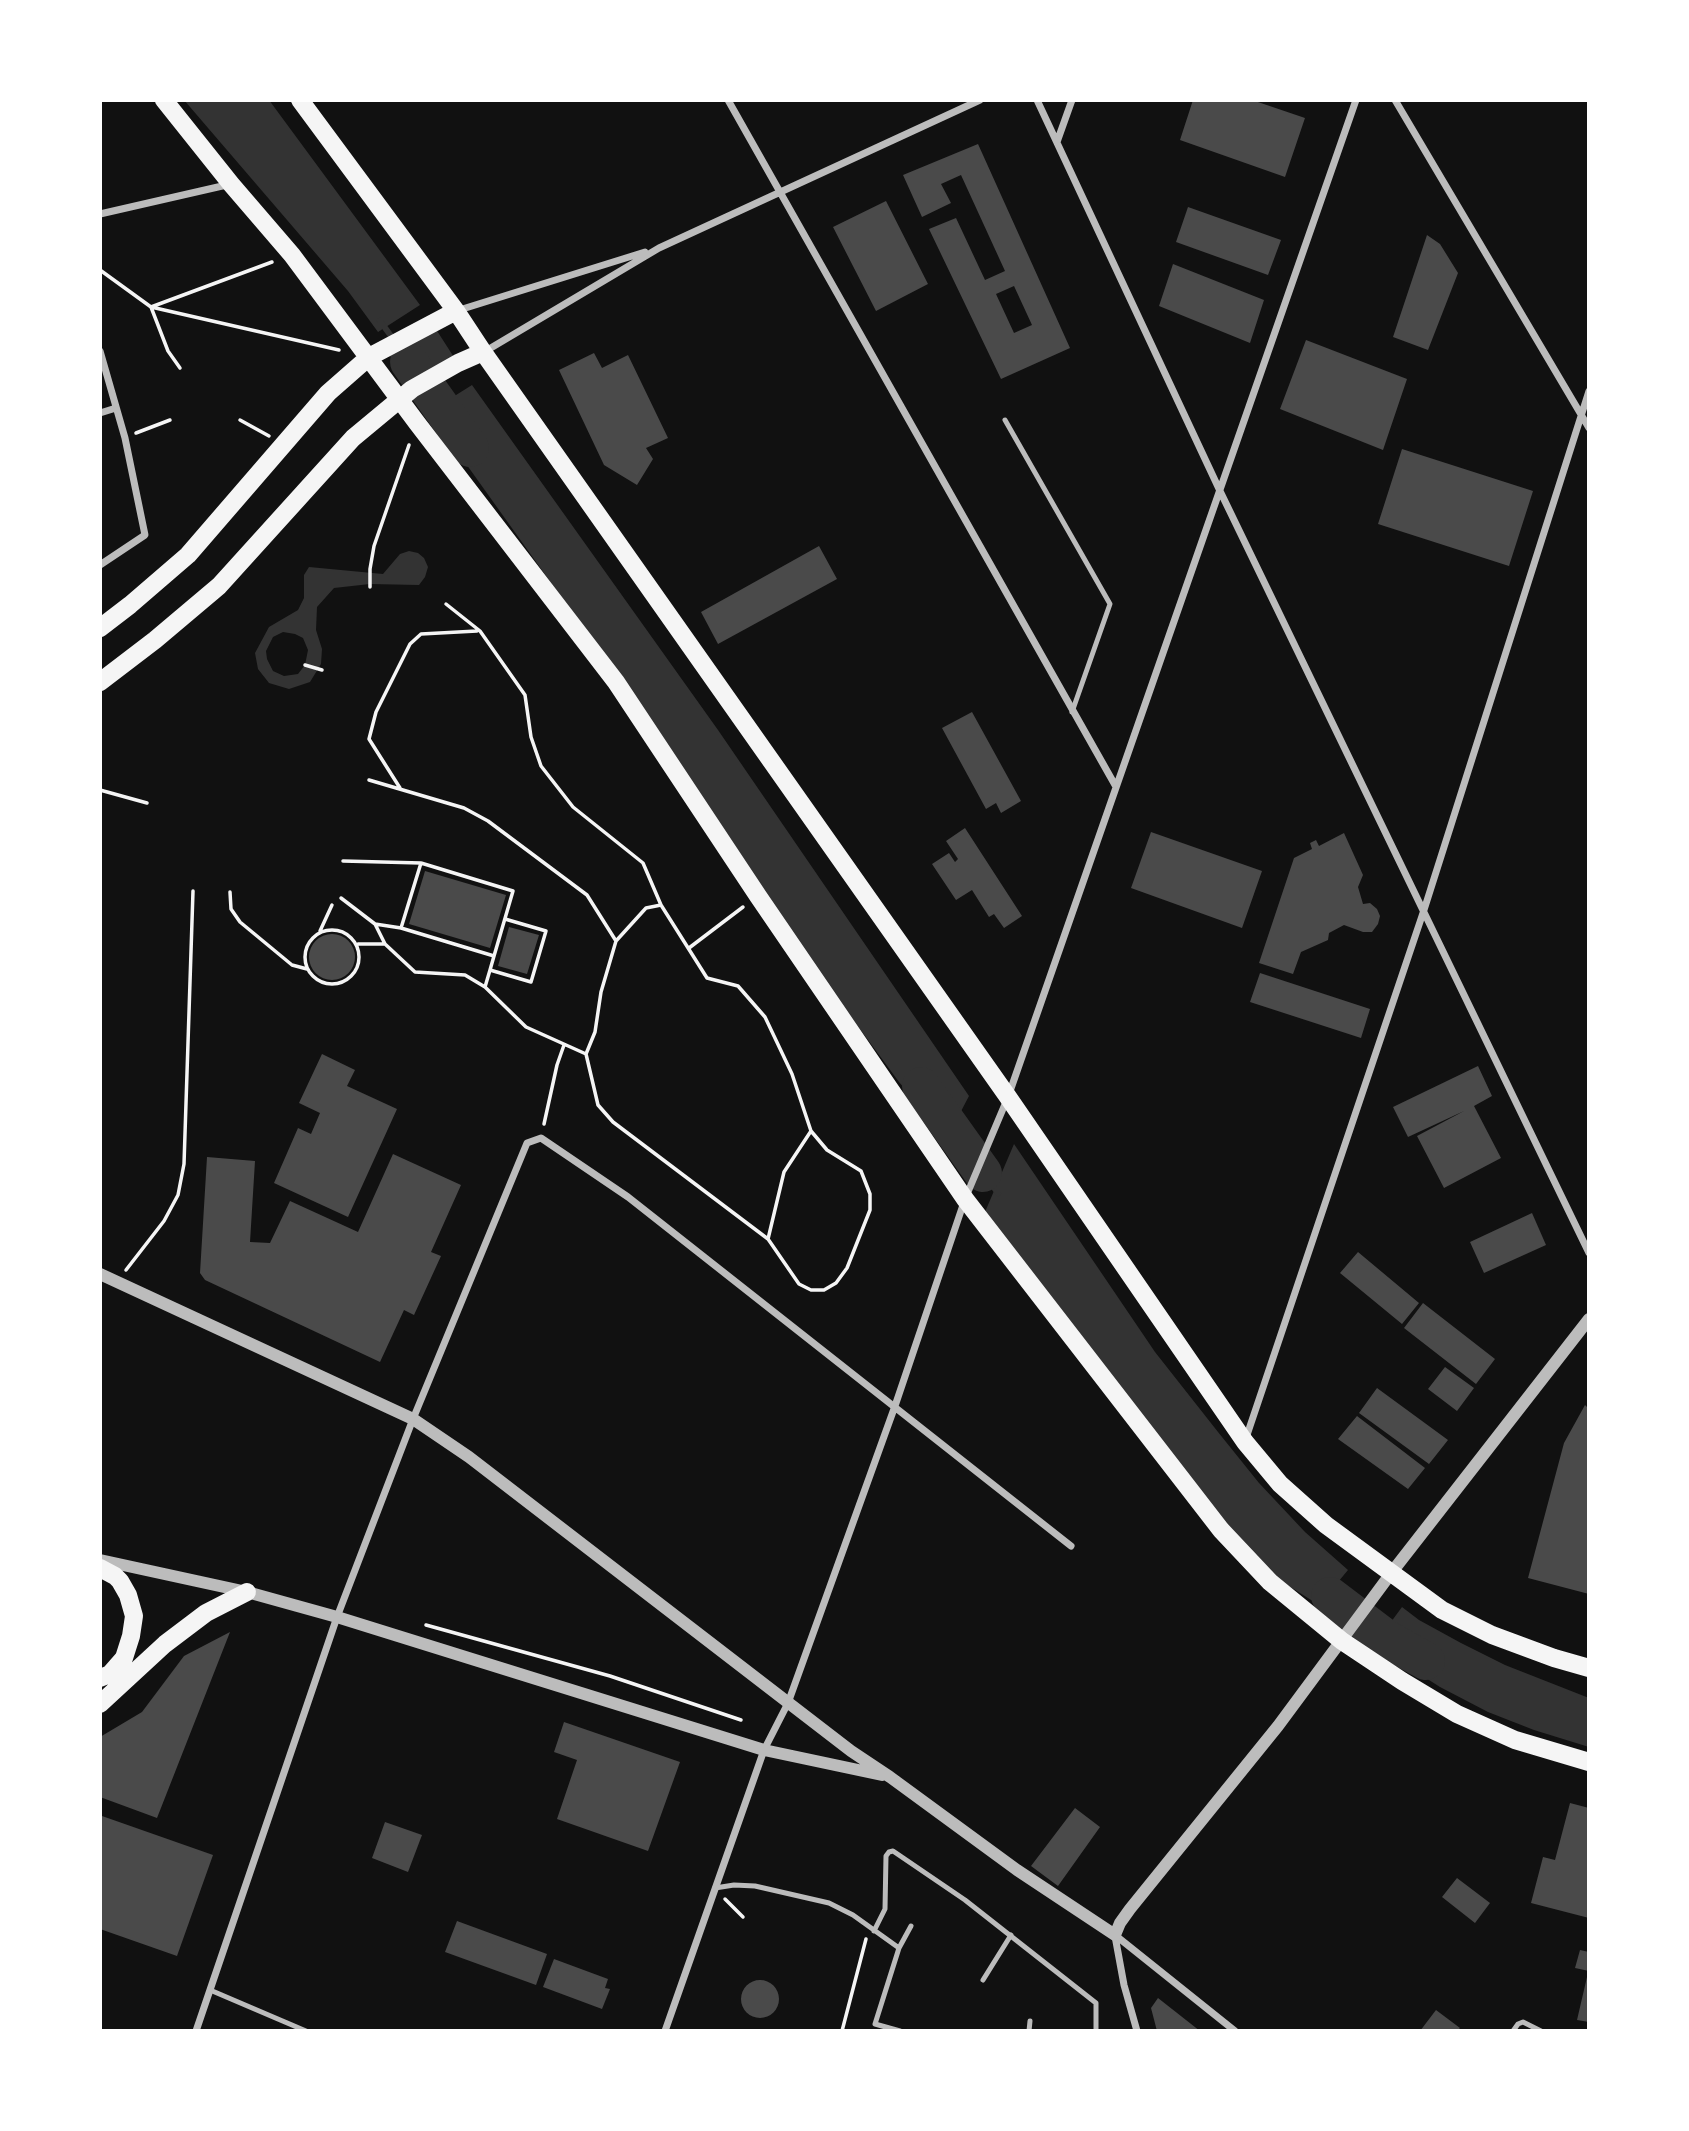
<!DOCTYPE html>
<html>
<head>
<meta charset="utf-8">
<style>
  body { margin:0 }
  #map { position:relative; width:1689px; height:2131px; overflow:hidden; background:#111; font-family:"Exo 2",sans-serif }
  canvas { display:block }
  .frame { position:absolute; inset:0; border:102px solid #fff; pointer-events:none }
</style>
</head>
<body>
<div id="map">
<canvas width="1689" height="2131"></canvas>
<div class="frame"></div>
</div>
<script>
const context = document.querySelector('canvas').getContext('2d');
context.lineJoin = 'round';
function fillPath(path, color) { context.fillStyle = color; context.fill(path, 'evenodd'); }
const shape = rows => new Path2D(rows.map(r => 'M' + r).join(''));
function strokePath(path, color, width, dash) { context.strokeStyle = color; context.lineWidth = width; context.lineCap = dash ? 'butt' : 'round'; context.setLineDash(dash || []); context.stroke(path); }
fillPath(shape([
  [184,100,269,100,420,305,378,332,348,291],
  [432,323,457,362,412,388,385,349],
  [472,385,718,730,969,1096,947,1138,899,1082,812,964,654,727,429,412],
  [409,551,418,553,424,558,428,567,425,577,419,585,370,584,334,588,317,607,316,630,322,649,321,664,310,682,289,689,269,683,258,669,255,653,269,627,298,610,304,598,304,575,309,567,383,574,400,554],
  [283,632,295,634,303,638,308,650,305,665,298,674,284,676,273,671,267,659,266,651,273,637],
  [1014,1144,1155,1352,1218,1432,1259,1483,1305,1532,1348,1570,1319,1605,1281,1581,1215,1512,985,1212],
  [1402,1607,1419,1620,1461,1643,1505,1665,1589,1698,1589,1747,1534,1730,1488,1712,1440,1687,1374,1645]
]), '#333');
strokePath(shape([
  [380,321,394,340],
  [983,1173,998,1193]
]), '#333', 6);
strokePath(shape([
  [409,362,470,448],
  [921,1086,983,1173],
  [1330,1596,1388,1640,1426,1661]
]), '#333', 38);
fillPath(shape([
  [1193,100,1252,100,1305,118,1285,177,1180,140],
  [978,144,1070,348,1001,379,929,229,956,218,985,280,1005,271,961,175,941,184,951,203,922,217,903,175],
  [1014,286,1032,325,1014,333,996,294],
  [886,201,928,284,876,311,833,227],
  [1188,207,1281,240,1268,275,1176,242],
  [1427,235,1440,244,1458,273,1428,350,1393,337],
  [1173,264,1264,300,1250,343,1159,306],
  [1306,340,1407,379,1383,450,1280,409],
  [594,353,602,368,628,355,668,438,646,448,653,459,637,485,604,465,559,370],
  [1402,449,1533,491,1509,566,1378,524],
  [819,546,837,579,718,644,701,612],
  [972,712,1021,801,1001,813,996,803,986,809,942,728],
  [965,828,1022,916,1004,928,994,914,989,917,972,890,956,900,932,864,949,853,955,862,958,859,946,841],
  [1151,832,1262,871,1242,928,1131,888],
  [1344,833,1363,875,1358,887,1363,904,1370,903,1377,909,1380,916,1378,924,1372,932,1363,932,1344,925,1329,933,1328,940,1301,952,1293,974,1259,963,1294,858,1312,849,1310,843,1316,840,1319,846],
  [425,871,506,895,490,948,409,924],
  [509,927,539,935,527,974,498,966],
  '309 957a23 23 0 1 1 46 0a23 23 0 1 1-46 0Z',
  [1260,973,1370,1009,1361,1038,1250,1002],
  [322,1054,355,1070,347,1086,397,1109,348,1217,274,1183,298,1128,311,1134,320,1113,299,1103],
  [1478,1066,1492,1096,1474,1106,1501,1158,1444,1188,1417,1136,1464,1111,1408,1137,1393,1107],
  [393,1154,461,1185,431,1252,441,1256,414,1315,404,1310,380,1362,205,1280,200,1273,207,1157,255,1161,250,1242,270,1243,290,1201,358,1232],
  [1532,1213,1546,1245,1484,1273,1470,1242],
  [1358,1252,1419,1303,1402,1324,1340,1273],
  [1423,1303,1495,1359,1476,1384,1404,1328],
  [1445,1367,1474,1388,1457,1411,1428,1389],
  [1377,1388,1448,1440,1429,1464,1359,1413],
  [1585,1405,1589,1409,1589,1594,1528,1578,1564,1443],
  [1357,1416,1425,1468,1408,1489,1338,1439],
  [230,1632,157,1818,100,1797,100,1737,142,1712,184,1656],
  [564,1722,680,1762,648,1851,557,1819,577,1760,554,1752],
  [1570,1803,1589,1808,1589,1918,1531,1903,1543,1857,1555,1860],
  [1075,1808,1100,1827,1058,1886,1031,1866],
  [102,1816,213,1855,177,1956,100,1929,100,1824],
  [385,1822,422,1835,408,1872,372,1858],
  [1457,1878,1490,1903,1475,1923,1442,1897],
  [457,1921,547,1954,536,1985,445,1952],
  [1580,1950,1589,1952,1589,1971,1575,1968],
  [554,1959,608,1979,605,1988,610,1989,602,2009,543,1987],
  [1587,1977,1589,1977,1589,2022,1577,2020],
  '741 1999a19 19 0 1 1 38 0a19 19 0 1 1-38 0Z',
  [1158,1998,1200,2031,1157,2031,1151,2008],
  [1436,2010,1460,2028,1457,2031,1420,2031]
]), '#4a4a4a');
strokePath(shape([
  [272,262,151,307,339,350],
  [100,270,151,307,168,351,180,368],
  [240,420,269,436],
  [136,433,170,420],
  [370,587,370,569,374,546,409,445],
  [446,604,480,631,525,695,531,737,541,766,573,807,643,863,661,905,707,978,738,986,765,1017,792,1074,811,1131,784,1172,768,1239],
  [305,665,322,670],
  [369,780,464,808,488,821,587,895,616,941,601,992,595,1032,586,1054,598,1105,613,1122,768,1239,799,1284,811,1290,824,1290,836,1283,847,1268,870,1210,870,1194,861,1171,827,1150,811,1131],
  [400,788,369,739,376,712,410,644,421,634,477,631],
  [100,790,147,803],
  [343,861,421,863],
  [421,863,513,891,494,956,401,928,421,863],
  [230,892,231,909,240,922,292,965,307,969],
  [341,898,375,924,401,928],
  [375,924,385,944,415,972,465,975,485,987,526,1027,586,1054],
  '305 957a27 27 0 1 1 54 0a27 27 0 1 1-54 0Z',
  [320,931,332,905],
  [616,941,646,908,661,905],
  [358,944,384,944],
  [689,948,743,907],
  [494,956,490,970,531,982,546,931,505,919],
  [485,987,490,970],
  [544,1124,557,1065,564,1045],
  [126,1270,164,1221,178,1195,184,1164,193,891],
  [426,1625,610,1676,741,1720],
  [725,1899,743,1917],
  [842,2031,866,1939]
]), '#f5f5f5', 3.5);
strokePath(shape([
  [1005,420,1110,604,1072,712],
  [715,1888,734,1885,755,1886,829,1903,853,1915,899,1948],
  [874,1931,885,1909,886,1856,889,1852,893,1851,965,1900,1096,2003,1096,2031],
  [983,1980,1011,1935],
  [210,1990,306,2031],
  [900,2031,875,2024,899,1948,911,1926],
  [1029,2031,1030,2021],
  [1513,2031,1518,2024,1523,2022,1541,2031]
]), '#bcbcbc', 5);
strokePath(shape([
  [728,100,1115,785],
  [1037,100,1220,491,1589,1253],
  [1395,100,1589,428],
  [1057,142,1072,100],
  [100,214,231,184],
  [456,311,645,252],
  [100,351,125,438,145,535,100,565],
  [484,352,659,248,980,100],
  [100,413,116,408],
  [1246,1438,1424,910,1589,391],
  [1115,1935,1235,2031],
  [1115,1936,1124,1985,1137,2031],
  [196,2031,337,1617,413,1419,527,1143,541,1138,628,1197,1071,1546],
  [665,2031,764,1750,788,1703,895,1406,965,1199,1008,1097,1356,100]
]), '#bcbcbc', 7);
strokePath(shape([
  [100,1274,413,1419,469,1457,851,1751,890,1777,1017,1870,1115,1935,1120,1923,1130,1909,1278,1726,1392,1572,1589,1319],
  [100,1560,247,1592,337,1617,764,1750,882,1775]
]), '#bcbcbc', 12);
strokePath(shape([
  [164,100,231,184,292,255,417,423,616,682,758,896,965,1199,1221,1530,1270,1582,1342,1641,1402,1681,1457,1714,1515,1740,1589,1762],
  [300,100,456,311,483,352,1008,1097,1245,1442,1280,1484,1326,1525,1442,1610,1492,1635,1554,1658,1589,1668],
  [100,628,130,605,188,555,328,393,369,357,456,311],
  [100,682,155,640,219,586,353,438,412,389,458,363,483,352],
  [100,1568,115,1576,120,1581,128,1595,134,1616,131,1636,124,1658,110,1674,100,1678],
  [100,1704,165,1644,206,1613,247,1592]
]), '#f5f5f5', 18);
</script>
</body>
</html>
